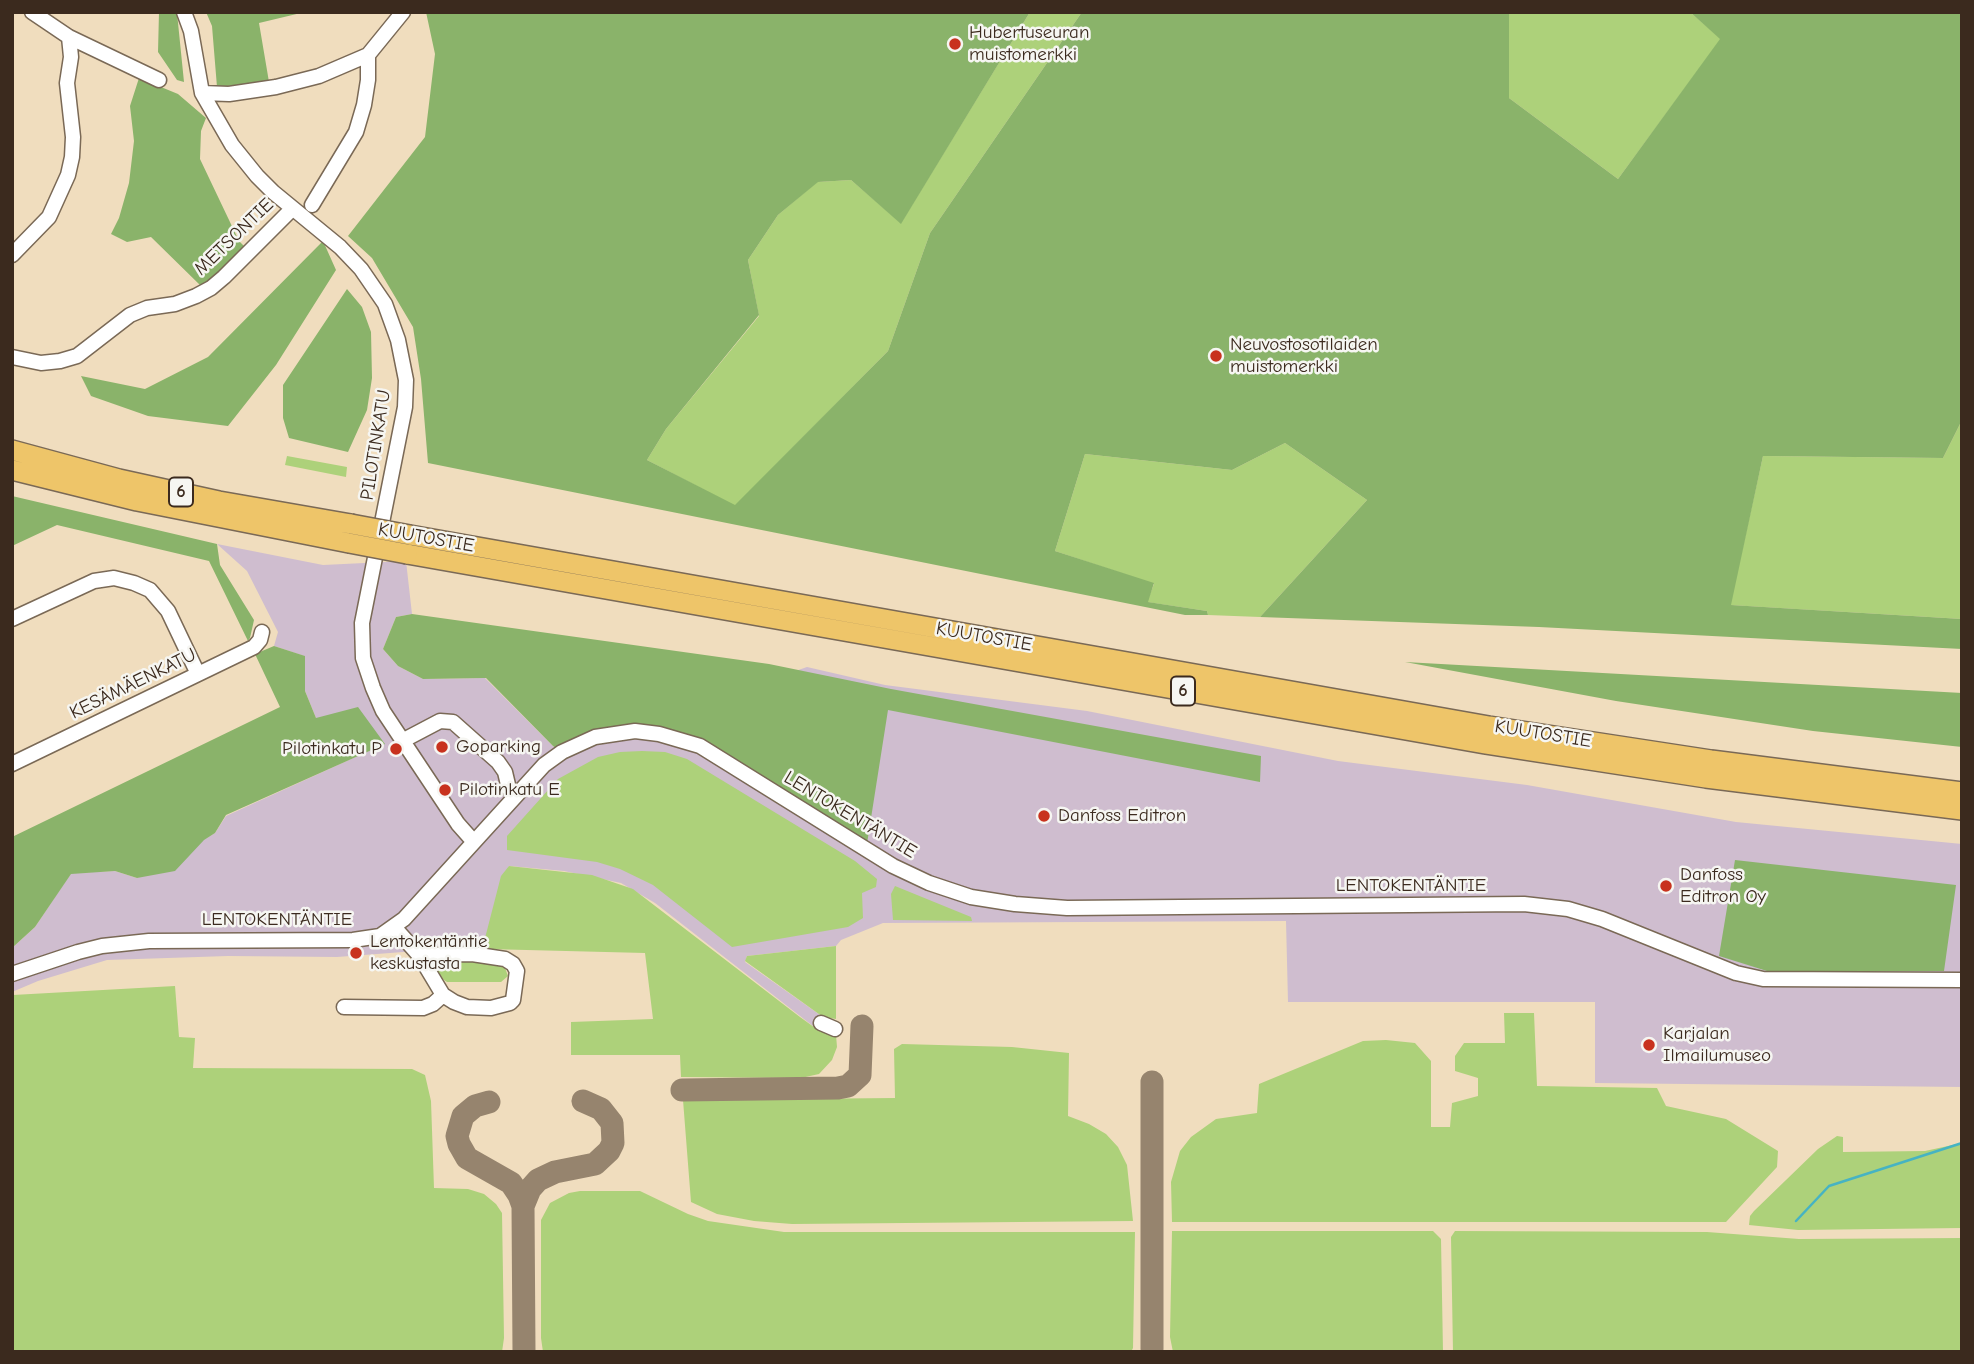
<!DOCTYPE html>
<html>
<head>
<meta charset="utf-8">
<style>
  body { margin:0 }
  #map { position:relative; width:1974px; height:1364px; overflow:hidden; background:#f0ddbe; font-family:"Comic Neue",sans-serif }
  canvas { display:block }
  .frame { position:absolute; inset:0; border:14px solid #3b2a1e; pointer-events:none }
</style>
</head>
<body>
<div id="map">
<canvas width="1974" height="1364"></canvas>
<div class="frame"></div>
</div>
<script>
const context = document.querySelector('canvas').getContext('2d');
context.lineJoin = 'round';
function fillPath(path, color) { context.fillStyle = color; context.fill(path, 'evenodd'); }
const shape = rows => new Path2D(rows.map(r => 'M' + r).join(''));
function strokePath(path, color, width, dash) { context.strokeStyle = color; context.lineWidth = width; context.lineCap = dash ? 'butt' : 'round'; context.setLineDash(dash || []); context.stroke(path); }
function drawText(font, color, halo, rows, align = 'center') {
  context.font = font + ' "Comic Neue",sans-serif'; context.lineWidth = 5; context.setLineDash([]); context.textBaseline = 'middle'; context.strokeStyle = halo; context.fillStyle = color; for (const [text, x, y, turn = 0] of rows) {
    context.save(); context.translate(x, y); context.rotate((+turn || 0) * Math.PI / 180); context.textAlign = isNaN(turn) ? turn : align; if (halo) context.strokeText(text, 0, 0); context.fillText(text, 0, 0); context.restore();
  }
}
fillPath(shape([
  [217,544,323,565,406,561,412,614,396,617,383,649,398,666,423,679,485,678,553,746,562,752,807,667,885,685,1087,711,1338,761,1527,785,1736,822,1962,844,1962,1087,1595,1083,1595,1002,1288,1002,1286,921,883,923,841,940,836,946,747,956,745,962,823,1017,818,1030,655,903,621,883,564,871,509,866,483,946,337,957,228,956,107,960,38,981,12,992,12,948,35,927,71,873,115,871,137,878,215,833,226,816,384,744,316,718,305,691,304,656,274,646,278,632,247,571]
]), '#cfbdcf');
fillPath(shape([
  [1030,12,1082,12,930,233,888,351,735,506,647,460,666,429,759,316,748,260,778,215,817,182,851,180,901,223],
  [1509,12,1690,12,1721,39,1618,179,1509,98],
  [1962,420,1962,619,1730,605,1763,456,1943,458],
  [1285,443,1367,500,1260,617,1208,615,1207,611,1147,602,1154,584,1055,551,1085,454,1232,470],
  [287,456,347,467,346,477,285,465],
  [642,751,665,752,687,759,855,861,877,879,876,887,862,893,863,918,848,927,732,947,653,885,620,869,597,862,507,850,507,836,558,779,598,757,620,752],
  [509,866,592,875,633,889,800,1017,818,1030,836,1035,837,1047,832,1060,819,1074,801,1078,681,1077,680,1055,571,1055,571,1022,653,1019,645,953,487,949,483,946,501,876],
  [895,886,971,917,972,921,893,920,891,894],
  [836,946,836,1019,823,1017,745,961,747,956],
  [443,958,495,962,505,968,508,976,501,982,447,982,444,980,434,967,436,961],
  [175,986,179,1037,195,1038,193,1068,412,1069,425,1075,431,1101,434,1188,468,1189,484,1194,496,1204,502,1213,504,1338,502,1352,12,1352,13,995],
  [1504,1013,1534,1013,1537,1086,1657,1088,1666,1106,1726,1119,1778,1151,1777,1167,1726,1222,1172,1222,1171,1182,1180,1151,1191,1137,1216,1119,1257,1113,1259,1084,1363,1041,1386,1040,1415,1043,1431,1061,1431,1127,1450,1127,1452,1103,1478,1096,1478,1078,1455,1071,1455,1056,1464,1043,1505,1043],
  [902,1044,1012,1047,1069,1053,1068,1116,1089,1124,1106,1134,1118,1147,1127,1165,1133,1221,792,1224,754,1221,717,1214,691,1202,683,1100,895,1098,894,1049],
  [1837,1136,1843,1137,1843,1152,1925,1151,1962,1143,1962,1228,1798,1230,1749,1225,1750,1216,1754,1211,1818,1149],
  [580,1191,640,1191,688,1214,708,1221,784,1232,1135,1232,1133,1348,1131,1352,543,1352,541,1338,541,1220,550,1203,569,1193],
  [1172,1231,1433,1231,1441,1239,1443,1352,1173,1352,1170,1337],
  [1455,1231,1707,1232,1799,1239,1962,1238,1962,1352,1453,1352,1451,1237]
]), '#add17a');
fillPath(shape([
  [159,12,177,13,184,82,177,80,158,52],
  [206,12,305,12,259,23,269,82,217,87,212,26],
  [426,12,489,12,491,14,496,12,1030,12,901,224,851,180,818,182,778,215,748,260,759,315,666,429,647,460,735,505,888,351,930,233,1082,12,1509,12,1509,98,1618,179,1720,39,1690,12,1962,12,1962,420,1943,458,1763,456,1731,605,1962,619,1962,649,1539,627,1260,617,1367,500,1285,443,1232,470,1085,454,1055,551,1154,583,1148,602,1207,611,1208,615,1185,615,428,463,421,379,413,327,372,258,348,236,425,137,435,54],
  [139,78,178,94,206,118,201,131,200,159,239,241,246,248,202,287,151,237,127,242,111,234,119,218,129,183,134,141,130,106],
  [323,241,336,270,276,365,228,426,148,416,91,396,81,376,145,389,208,357],
  [347,289,362,307,371,332,372,378,367,410,348,452,289,438,283,418,283,385],
  [12,496,217,544,220,565,254,620,250,638,248,641,209,561,57,525,12,546],
  [412,614,769,664,891,689,1261,756,1260,782,888,710,866,850,725,761,635,731,562,752,553,746,486,678,423,679,398,666,383,649,396,617],
  [274,646,305,656,305,691,316,718,358,707,385,744,226,815,215,833,204,840,175,871,137,878,115,871,71,874,35,927,12,948,12,837,280,707,255,654],
  [1405,662,1962,693,1962,747,1813,731,1616,701],
  [1735,860,1956,885,1944,971,1767,971,1719,956]
]), '#8ab36a');
strokePath(shape([
  [1796,1221,1829,1186,1962,1143]
]), '#46b3c3', 2.5);
strokePath(shape([
  [1152,1082,1152,1349],
  [682,1090,838,1088,848,1086,860,1075,862,1026],
  [489,1102,475,1106,463,1116,457,1136,459,1144,467,1158,511,1183,519,1195,523,1206,524,1352],
  [523,1206,530,1189,538,1180,555,1172,595,1164,609,1151,613,1143,612,1123,601,1109,583,1101]
]), '#96846e', 23);
const minor = shape([
  [32,12,69,37,159,80],
  [184,12,191,31,202,93,232,145,257,176,273,192,340,247,361,269,385,304,398,340,406,380,405,407,362,623,363,658,373,688,383,711,458,824,474,842],
  [202,93,229,94,276,87,319,76,368,55,403,12],
  [312,205,356,132,364,105,368,80,368,55],
  [12,255,49,217,68,175,72,157,73,137,67,83,71,57,69,37],
  [12,357,41,363,60,361,77,356,130,315,147,308,175,304,196,296,211,288,224,277,292,209],
  [12,619,94,581,114,578,134,583,150,590,168,611,198,674],
  [402,741,440,721,453,722,498,762,505,772,509,789,515,796],
  [12,764,254,647,260,640,262,632],
  [394,927,419,955,443,995,454,1002,467,1007,491,1008,510,1003,513,1000,517,971,513,964,505,959,472,954,419,955],
  [12,974,78,952,102,946,149,941,353,940,380,936,404,919,544,765,562,752,595,737,635,731,659,734,700,746,893,866,929,883,971,897,1015,904,1067,908,1524,904,1568,909,1602,919,1736,973,1763,979,1962,980],
  [344,1007,423,1008,433,1004,443,995],
  [821,1023,835,1029]
]);
const highway = shape([
  [12,450,119,479,219,501,351,524],
  [12,470,137,501,349,543],
  [410,535,1489,726,1711,760,1962,792],
  [407,554,1485,744,1706,778,1962,810]
]);
strokePath(minor, '#7a6956', 17);
strokePath(highway, '#7a6956', 22);
strokePath(minor, '#fff', 14);
strokePath(highway, '#eec569', 19);
const highwayBridge = shape([
  [351,524,410,535],
  [349,543,407,554]
]);
strokePath(highwayBridge, '#7a6956', 22, []);
strokePath(highwayBridge, '#eec569', 19);
for (const [x, y, r, color] of [
  [955,44,7,"#c8321e"],
  [1216,356,7,"#c8321e"],
  [442,747,7,"#c8321e"],
  [396,749,7,"#c8321e"],
  [445,790,7,"#c8321e"],
  [1044,816,7,"#c8321e"],
  [1666,886,7,"#c8321e"],
  [356,953,7,"#c8321e"],
  [1649,1045,7,"#c8321e"]
]) { const dot = new Path2D(); dot.arc(x, y, r, 0, 2 * Math.PI); context.fillStyle = color; context.fill(dot); strokePath(dot, '#f6f6f2', 2.5); }
for (const [x, y, w] of [
  [181,492,24],
  [1183,691,24]
]) { const box = new Path2D(); box.roundRect(x - w / 2, y - 14.5, w, 29, 5); context.fillStyle = '#f6f6f2'; context.fill(box); strokePath(box, '#3b2a1e', 2); }
drawText('bold 18px', '#3b2a1e', null, [
  ["6",181,492],
  ["6",1183,691]
]);
drawText('19px', '#3b2a1e', '#f6f6f2', [
  ["Hubertuseuran",969,33],
  ["muistomerkki",969,55],
  ["Neuvostosotilaiden",1230,345],
  ["muistomerkki",1230,367],
  ["Goparking",456,747],
  ["Pilotinkatu P",382,749,"right"],
  ["Pilotinkatu E",459,790],
  ["Danfoss Editron",1058,816],
  ["Danfoss",1680,875],
  ["Editron Oy",1680,897],
  ["Lentokentäntie",370,942],
  ["keskustasta",370,964],
  ["Karjalan",1663,1034],
  ["Ilmailumuseo",1663,1056]
], 'left');
drawText('19px', '#3b2a1e', '#f6f6f2', [
  ["METSONTIE",234,237,-44],
  ["PILOTINKATU",376,445,-81],
  ["KUUTOSTIE",426,538,10],
  ["KUUTOSTIE",984,637,10],
  ["KESÄMÄENKATU",133,684,-26],
  ["KUUTOSTIE",1543,734,9],
  ["LENTOKENTÄNTIE",850,815,31],
  ["LENTOKENTÄNTIE",1411,886],
  ["LENTOKENTÄNTIE",277,920]
]);
</script>
</body>
</html>
